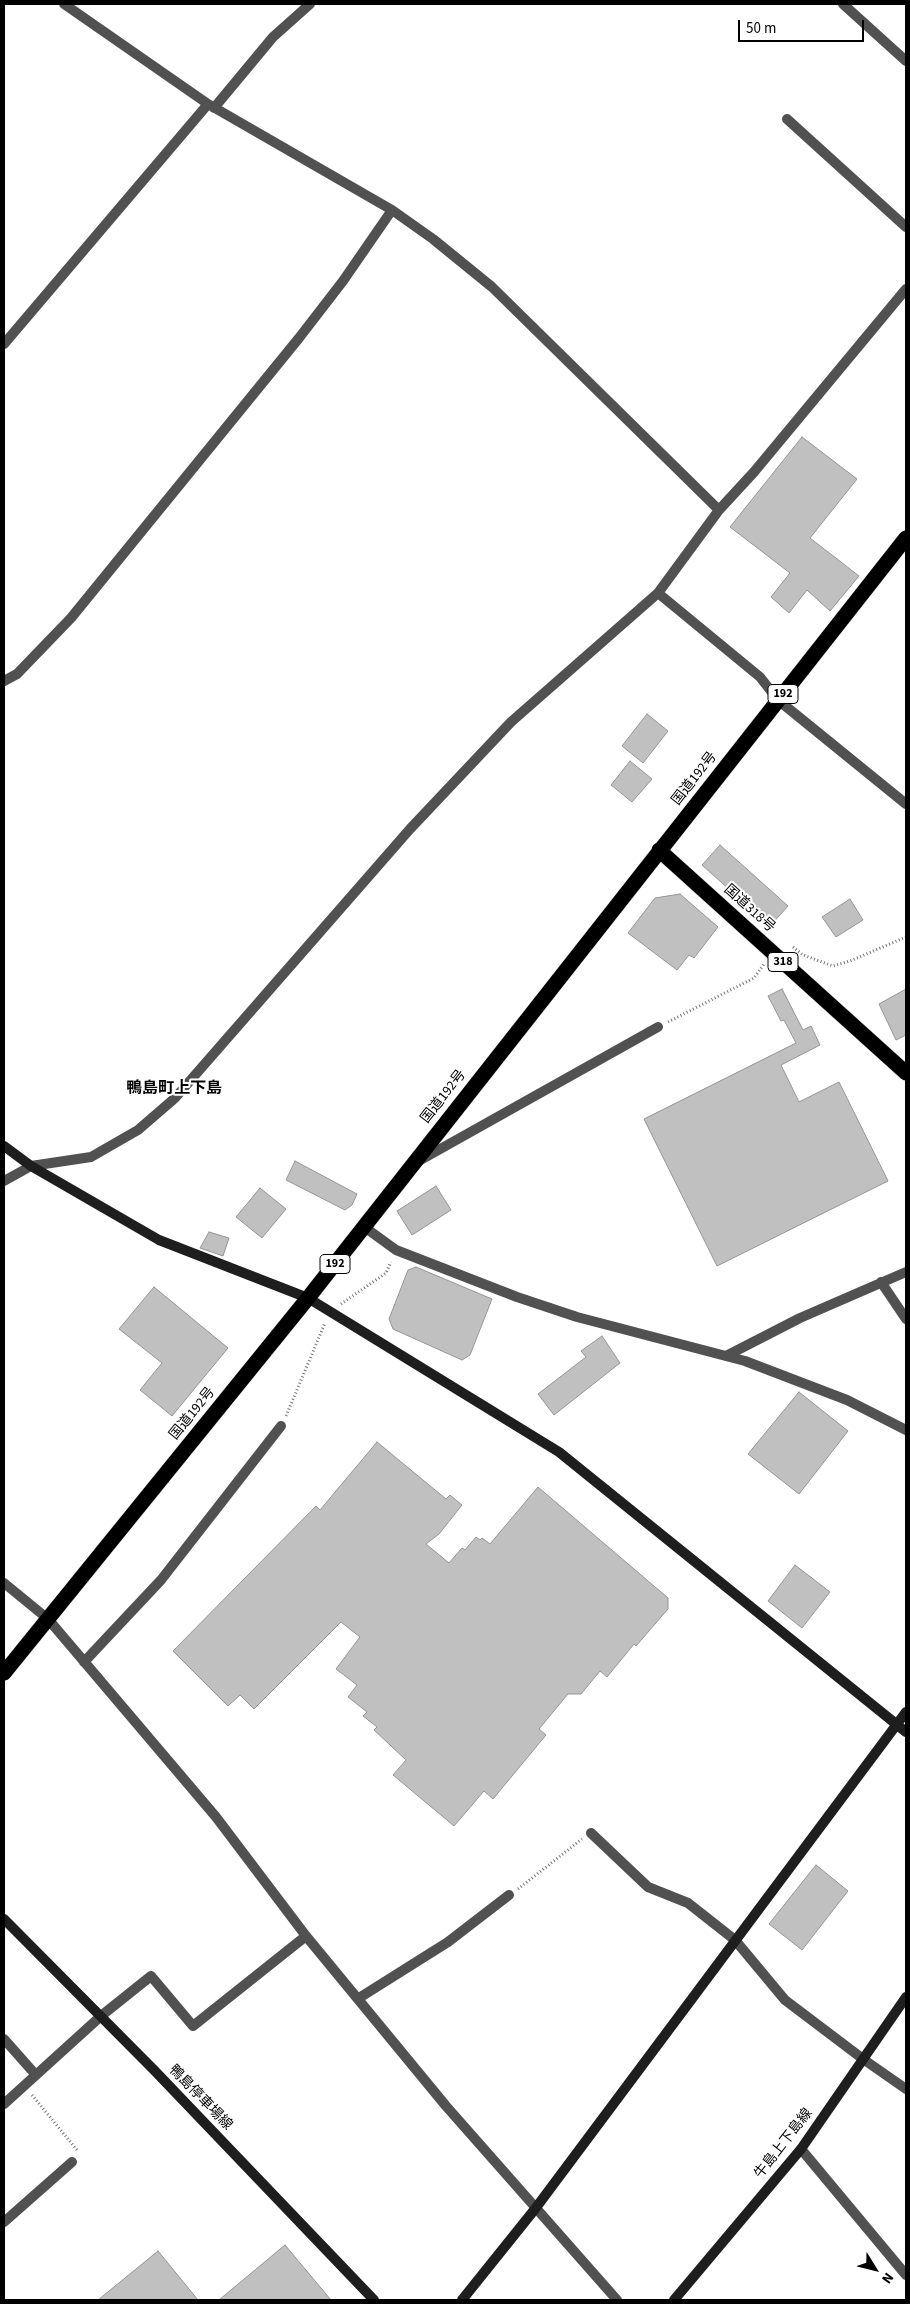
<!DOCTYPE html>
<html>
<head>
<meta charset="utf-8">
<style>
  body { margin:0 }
  #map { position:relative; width:910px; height:2304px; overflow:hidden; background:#fff; font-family:"Source Sans 3",sans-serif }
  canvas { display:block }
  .frame { position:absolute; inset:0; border:5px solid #000; pointer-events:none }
  .north { position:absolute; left:850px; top:2244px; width:50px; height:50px; -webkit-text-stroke:4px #fff; paint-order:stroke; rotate:126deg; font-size:14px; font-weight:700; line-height:20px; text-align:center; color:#000 }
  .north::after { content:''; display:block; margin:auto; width:18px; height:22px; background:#000; clip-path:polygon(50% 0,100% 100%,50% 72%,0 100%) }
  .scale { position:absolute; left:738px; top:20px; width:126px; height:22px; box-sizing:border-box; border:2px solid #000; border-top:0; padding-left:6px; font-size:15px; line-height:18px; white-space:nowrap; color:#000; -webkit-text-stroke:4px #fff; paint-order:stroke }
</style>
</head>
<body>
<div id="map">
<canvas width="910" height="2304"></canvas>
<div class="frame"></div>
<div class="north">N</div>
<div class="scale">50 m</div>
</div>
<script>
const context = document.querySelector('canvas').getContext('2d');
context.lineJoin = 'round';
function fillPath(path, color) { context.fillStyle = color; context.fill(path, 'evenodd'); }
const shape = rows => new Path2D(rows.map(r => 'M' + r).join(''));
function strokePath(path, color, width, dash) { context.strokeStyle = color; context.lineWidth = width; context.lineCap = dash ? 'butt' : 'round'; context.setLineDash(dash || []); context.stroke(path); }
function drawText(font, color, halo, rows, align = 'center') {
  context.font = font + ' "Source Sans 3","Noto Sans JP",sans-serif'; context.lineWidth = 4; context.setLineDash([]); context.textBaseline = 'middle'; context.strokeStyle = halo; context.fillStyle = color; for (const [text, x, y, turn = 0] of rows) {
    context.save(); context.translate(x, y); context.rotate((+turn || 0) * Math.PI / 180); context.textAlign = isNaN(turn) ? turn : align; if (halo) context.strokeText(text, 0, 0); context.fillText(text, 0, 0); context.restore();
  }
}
const building = shape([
  [802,437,857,479,810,538,859,576,830,611,807,590,789,613,771,597,790,573,730,527,802,437],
  [647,714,668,731,643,763,622,746,647,714],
  [630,761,652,779,632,802,611,785,630,761],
  [720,845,788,906,770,926,702,865,720,845],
  [680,894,718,927,694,958,689,955,677,970,628,933,655,898,680,894],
  [850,899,863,920,836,937,822,917,850,899],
  [782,989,803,1030,811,1026,820,1045,781,1065,799,1102,839,1082,888,1181,717,1266,644,1119,796,1043,784,1020,781,1021,768,996,782,989],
  [906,989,906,1035,896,1040,879,1004,906,989],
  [295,1161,357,1194,352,1205,345,1210,286,1180,295,1161],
  [436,1186,451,1210,412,1235,397,1211,436,1186],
  [260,1188,286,1209,262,1238,236,1217,260,1188],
  [209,1232,229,1238,223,1256,200,1248,209,1232],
  [416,1267,492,1299,470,1355,462,1360,393,1329,389,1319,408,1270,416,1267],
  [154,1287,228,1348,172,1416,140,1390,162,1363,119,1329,154,1287],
  [602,1336,620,1363,554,1415,538,1394,586,1357,581,1351,602,1336],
  [799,1392,848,1431,799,1494,748,1454,799,1392],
  [377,1442,446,1499,450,1495,462,1505,439,1534,426,1544,449,1563,462,1548,465,1550,476,1537,480,1540,482,1538,490,1544,538,1487,668,1598,668,1609,636,1646,634,1644,607,1677,600,1671,581,1694,568,1694,539,1729,546,1735,493,1799,484,1791,454,1826,393,1775,406,1760,374,1730,377,1727,363,1716,367,1712,348,1697,357,1685,336,1669,360,1637,341,1622,254,1709,240,1695,228,1706,173,1651,316,1506,320,1510,377,1442],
  [795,1565,830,1592,802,1628,768,1601,795,1565],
  [816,1865,848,1891,802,1950,769,1924,816,1865],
  [285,2245,331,2300,219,2300,285,2245],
  [158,2251,198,2300,98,2300,158,2251]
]);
fillPath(building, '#c0c0c0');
strokePath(building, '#959595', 1);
const highway = shape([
  [659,850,906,1073],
  [4,1673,308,1298,906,538]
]);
strokePath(highway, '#dbdbdb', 16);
strokePath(shape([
  [793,947,803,955,833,966,850,961,906,937],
  [668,1022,754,978,764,964],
  [341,1304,386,1273,391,1262],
  [286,1416,325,1323],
  [518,1889,582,1839],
  [32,2095,77,2150]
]), '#737373', 3, [1, 2.5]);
strokePath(shape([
  [64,4,208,104,392,210,433,239,492,287,719,510],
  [843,4,906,61],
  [214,108,273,37,310,4],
  [787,119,906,227],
  [4,344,208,104],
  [658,593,760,677,778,700,906,804],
  [4,681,17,674,71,618,299,338,343,281,392,210],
  [417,1162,658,1027],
  [4,1181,31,1166,91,1157,138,1130,175,1098,410,829,511,722,658,593,719,510,754,472,906,289],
  [363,1226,396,1250,517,1297,577,1317,745,1361,847,1400,906,1430],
  [881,1282,906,1319],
  [726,1356,800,1318,906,1272],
  [4,1583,48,1619,216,1817,306,1936,446,2106,617,2300],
  [84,1662,161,1580,281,1426],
  [591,1833,648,1887,688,1903,735,1940,785,2000,863,2059,906,2089],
  [359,1998,448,1942,509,1895],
  [4,2039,35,2074],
  [4,2104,101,2016,151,1976,193,2026,306,1936],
  [801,2149,906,2275],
  [4,2222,72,2162]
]), '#515151', 10);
strokePath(shape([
  [4,1146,31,1166,159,1240,308,1298,559,1452,906,1732],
  [4,1919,154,2070,374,2300],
  [462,2300,535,2209,906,1712],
  [674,2300,801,2149,906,1997]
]), '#1e1e1e', 10);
strokePath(highway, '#000', 15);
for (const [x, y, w] of [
  [783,694,30],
  [783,962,30],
  [335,1264,30]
]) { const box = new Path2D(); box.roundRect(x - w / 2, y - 9.5, w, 19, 4); context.fillStyle = '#fff'; context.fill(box); strokePath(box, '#000', 1); }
drawText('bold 12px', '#000', null, [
  ["192",783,694],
  ["318",783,962],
  ["192",335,1264]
]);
drawText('14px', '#000', '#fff', [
  ["国道192号",695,779,-52],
  ["国道318号",749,909,42],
  ["国道192号",444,1097,-52],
  ["国道192号",193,1414,-51],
  ["鴨島停車場線",200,2098,46],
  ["牛島上下島線",784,2144,-52]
]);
drawText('bold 16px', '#000', '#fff', [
  ["鴨島町上下島",174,1089]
]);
</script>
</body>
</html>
